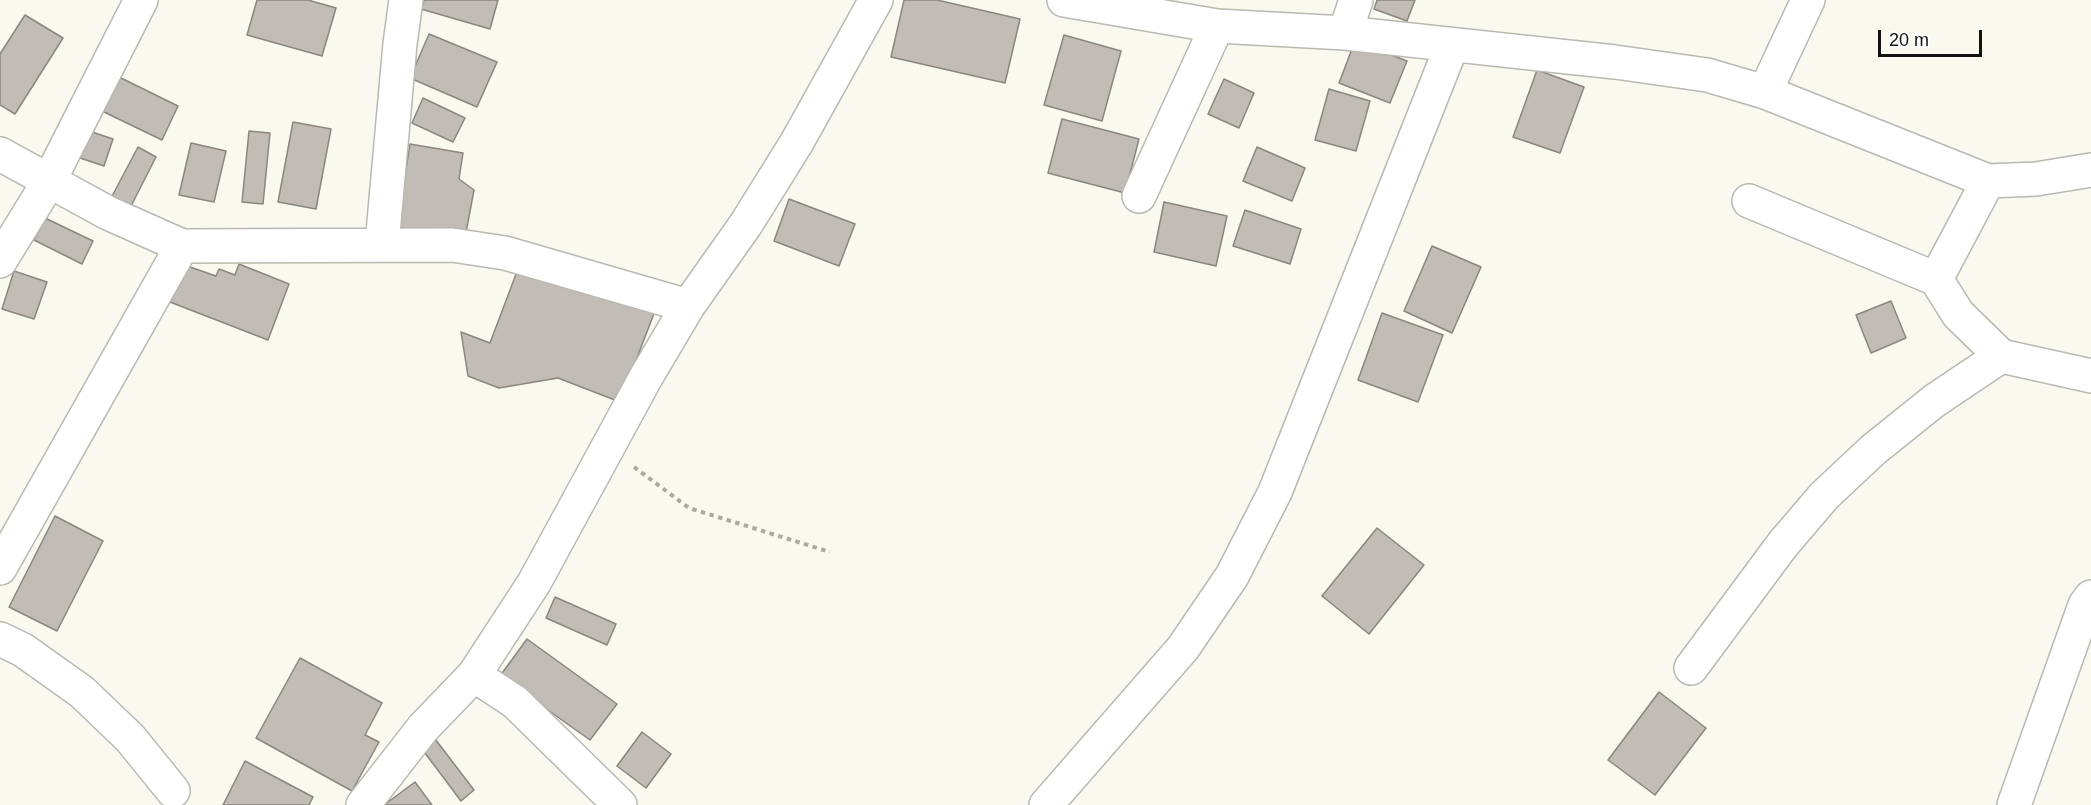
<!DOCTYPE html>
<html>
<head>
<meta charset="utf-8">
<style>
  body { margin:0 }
  #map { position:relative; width:2091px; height:805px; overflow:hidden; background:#f9f9f0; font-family:Helvetica,sans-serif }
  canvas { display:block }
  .scale { position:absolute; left:1878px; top:30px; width:104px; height:27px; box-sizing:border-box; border:3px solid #131210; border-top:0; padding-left:8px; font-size:18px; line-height:21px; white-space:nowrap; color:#131210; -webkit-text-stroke:4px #fff; paint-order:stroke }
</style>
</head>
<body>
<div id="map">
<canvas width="2091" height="805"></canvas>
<div class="scale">20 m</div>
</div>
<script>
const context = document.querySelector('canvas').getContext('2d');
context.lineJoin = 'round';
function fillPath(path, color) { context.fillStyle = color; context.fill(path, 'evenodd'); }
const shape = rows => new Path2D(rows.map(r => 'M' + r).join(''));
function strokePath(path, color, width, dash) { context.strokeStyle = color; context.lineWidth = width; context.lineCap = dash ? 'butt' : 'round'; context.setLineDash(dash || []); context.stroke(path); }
const building = shape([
  [257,0,308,0,336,8,322,56,247,35,257,0],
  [424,0,498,0,490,29,421,9,424,0],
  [904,0,937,0,1020,19,1005,83,891,57,904,0],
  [1377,0,1415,0,1407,21,1374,9,1377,0],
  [25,15,63,38,15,114,0,105,0,54,25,15],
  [429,34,497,62,477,107,410,78,429,34],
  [1064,35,1121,51,1102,121,1044,105,1064,35],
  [1355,41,1407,61,1390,103,1339,83,1355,41],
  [1537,70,1584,87,1560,153,1513,137,1537,70],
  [119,77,178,106,162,140,102,111,119,77],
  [1224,79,1254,93,1239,128,1208,114,1224,79],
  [1329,89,1370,101,1356,151,1315,140,1329,89],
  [423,98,465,118,453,142,412,123,423,98],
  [1062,119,1139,139,1125,193,1048,173,1062,119],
  [293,122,331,129,316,209,278,202,293,122],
  [80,128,113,139,104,166,71,155,80,128],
  [249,131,270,133,263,204,242,202,249,131],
  [191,143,226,151,214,202,179,195,191,143],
  [410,144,463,153,459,179,474,190,465,238,397,227,410,144],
  [138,147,156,157,129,210,110,200,138,147],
  [1257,147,1305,168,1292,201,1243,181,1257,147],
  [789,199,855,224,839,266,774,241,789,199],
  [1164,202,1227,216,1216,266,1154,252,1164,202],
  [1245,210,1301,229,1290,264,1233,246,1245,210],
  [45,218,93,241,82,264,34,240,45,218],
  [1432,246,1481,267,1452,333,1404,311,1432,246],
  [521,261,655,311,620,402,558,378,499,388,468,376,461,332,490,343,521,261],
  [239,264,289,284,268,340,170,302,181,272,190,267,216,276,219,269,235,275,239,264],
  [14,271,47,282,34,319,2,309,14,271],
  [1891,301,1906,338,1871,353,1856,315,1891,301],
  [1382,313,1443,335,1418,402,1358,380,1382,313],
  [55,516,103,541,57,631,9,607,55,516],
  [1377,528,1424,565,1369,634,1322,596,1377,528],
  [555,597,616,624,607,645,546,618,555,597],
  [527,639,617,704,590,740,500,676,527,639],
  [300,658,382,703,365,735,379,742,352,791,256,738,300,658],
  [1659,692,1706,728,1655,795,1608,760,1659,692],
  [642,732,671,754,646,788,617,766,642,732],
  [432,735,474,790,461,801,419,745,432,735],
  [245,761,313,797,309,805,223,805,245,761],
  [415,782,432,805,384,805,415,782]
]);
fillPath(building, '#c1bcb5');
strokePath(building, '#8a8680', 1.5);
const minor = shape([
  [1064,0,1217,26,1345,33,1615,62,1707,75,1765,92,1988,181,2036,179,2091,170],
  [1345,33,1356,0],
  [1765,92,1808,0],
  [0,154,108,213,182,246,452,245,505,253,688,306,646,377,534,583,474,675,423,728,363,805],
  [1988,181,1936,279,1958,314,2001,356,2091,376],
  [1139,196,1217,26],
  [1749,201,1936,279],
  [382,244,400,44,406,0],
  [0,261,48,183,141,0],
  [688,306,746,224,797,142,876,0],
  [0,568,182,246],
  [0,639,23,650,82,692,130,738,173,791],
  [1691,668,1783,544,1824,496,1873,450,1934,401,2001,356],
  [474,675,515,702,620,805],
  [1046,805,1183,648,1232,576,1275,492,1452,45],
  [2014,805,2085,605,2091,597]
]);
strokePath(minor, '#b9b9b1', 36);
strokePath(shape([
  [634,467,689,508,830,552]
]), '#aaaaa3', 4, [4.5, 4.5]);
strokePath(minor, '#fff', 33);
</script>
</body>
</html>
